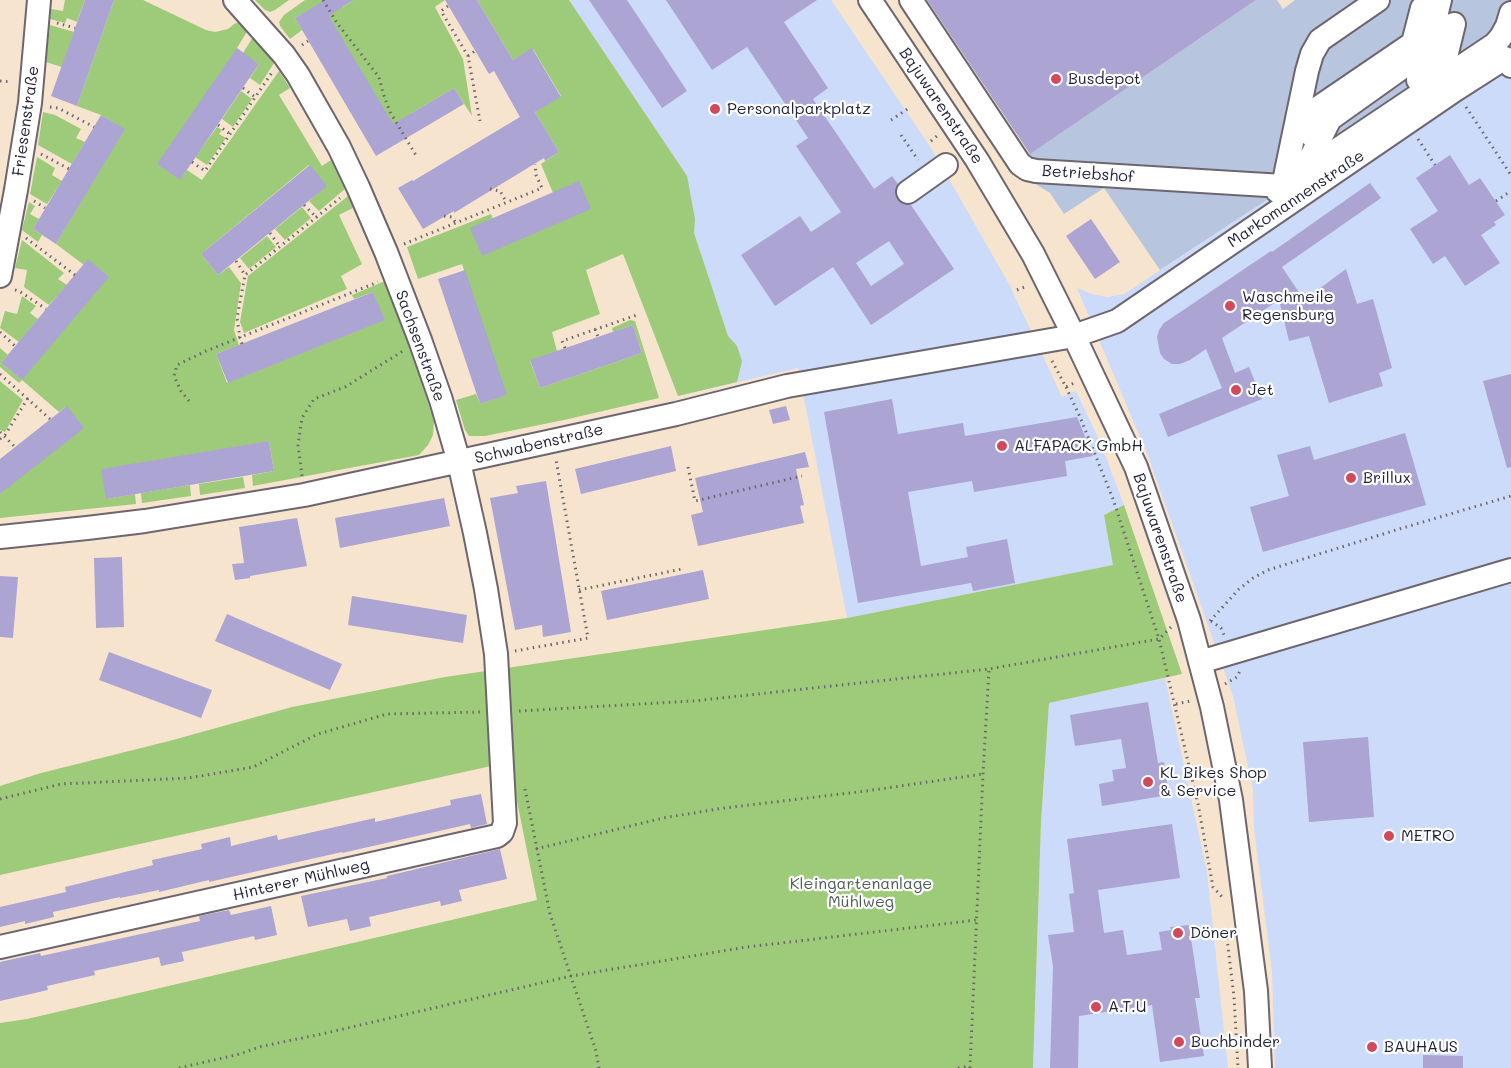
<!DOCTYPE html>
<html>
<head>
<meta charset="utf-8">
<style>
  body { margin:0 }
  canvas { display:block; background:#f7e4cf }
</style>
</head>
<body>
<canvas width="1511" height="1068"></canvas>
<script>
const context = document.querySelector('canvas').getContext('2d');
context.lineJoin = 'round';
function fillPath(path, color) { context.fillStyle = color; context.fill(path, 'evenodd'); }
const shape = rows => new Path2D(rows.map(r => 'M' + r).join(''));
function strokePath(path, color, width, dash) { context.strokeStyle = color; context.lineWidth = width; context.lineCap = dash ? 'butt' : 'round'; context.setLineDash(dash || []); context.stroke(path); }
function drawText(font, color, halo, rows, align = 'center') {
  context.font = font + ' Mali,sans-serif'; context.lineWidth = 4.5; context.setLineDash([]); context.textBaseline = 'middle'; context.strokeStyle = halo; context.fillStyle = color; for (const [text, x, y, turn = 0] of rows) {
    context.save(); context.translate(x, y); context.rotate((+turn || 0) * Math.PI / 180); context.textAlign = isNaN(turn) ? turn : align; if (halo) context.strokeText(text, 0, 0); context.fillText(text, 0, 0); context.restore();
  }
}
fillPath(shape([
  [508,0,831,0,929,145,953,186,1009,284,1062,397,1076,391,1101,444,1124,505,1104,515,1114,565,847,618,798,368,678,396,556,67],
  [1511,40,1511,1068,1275,1068,1272,972,1254,828,1253,790,1233,696,1148,456,1077,288,1092,294,1107,297,1124,294],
  [1165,678,1207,872,1228,1068,1033,1068,1041,822,1049,703]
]), '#ccdbf9');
fillPath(shape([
  [900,0,919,0,1025,157,1256,0,1277,0,1283,9,1295,0,1511,0,1511,40,1160,270,1104,188,1064,214,1050,193,1016,172]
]), '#b8c5de');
fillPath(shape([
  [65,0,85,0,77,22,67,18,65,23,50,19,51,9,63,11],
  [114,0,143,0,206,30,215,32,228,29,234,24,239,22,248,30,237,48,180,179,187,170,202,180,279,71,290,88,279,95,322,166,331,160,345,189,319,211,309,201,326,186,309,165,201,254,218,275,229,267,241,283,234,330,239,345,216,354,227,383,384,320,373,292,354,299,352,295,385,281,408,339,434,421,433,435,428,445,419,455,253,486,252,475,274,471,269,441,106,499,135,494,136,504,0,518,0,494,67,406,59,412,22,380,19,383,0,367,0,348,8,355,1,363,22,380,84,265,56,244,124,129,101,115,77,106],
  [255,0,289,0,275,10,270,12,265,10],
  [305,0,338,0,343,7,353,0,445,0,435,7,463,59,472,116,454,88,410,114,402,141,321,3,295,18,302,30,290,39,280,26,279,22,284,15],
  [477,0,569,0,687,176,695,219,694,233,728,336,737,346,742,361,737,382,678,396,623,254,586,270,600,314,552,332,557,351,530,361,540,388,642,353,633,325,613,332,612,328,630,320,635,321,659,398,564,420,485,436,469,436,465,430,456,400,476,394,480,404,506,395,462,264,418,279,407,247,491,214,493,219,553,193,541,164,559,152,535,112,561,96,533,49,513,60],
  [50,25,74,32,62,67,46,62],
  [253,37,274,63,260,85,250,78,259,64,243,53],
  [241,91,252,99,233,127,222,119],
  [43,112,55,115,81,129,76,138,85,142,72,164,38,145],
  [217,127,222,130,219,134,226,138,207,165,195,157],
  [37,157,55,168,52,175,62,181,47,204,30,194],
  [348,196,353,208,339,215,362,264,341,276,347,289,244,333,240,322,248,276],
  [29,202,35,206,30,214,39,219,33,229,42,235,38,242,22,230],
  [302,207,311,218,285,240,275,229],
  [267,236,276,247,249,269,240,258],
  [22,240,64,273,58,279,67,285,49,305,24,287,27,270,15,268],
  [22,296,36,306,30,313,38,319,19,342,0,328,5,311,17,314],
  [0,381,23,400,5,432,0,430],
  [243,477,245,488,200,495,199,484],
  [190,485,191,496,142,503,141,493],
  [1124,505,1182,674,1049,703,1041,822,1033,1068,0,1068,0,1023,27,1019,537,900,509,762,0,875,0,786,41,773,169,741,292,707,445,677,847,618,1113,565,1104,515]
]), '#9ecb79');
fillPath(shape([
  [85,0,114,0,77,106,51,96],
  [325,0,353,0,329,16,393,124,454,88,464,104,376,156,295,18],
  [445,0,477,0,513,60,532,48,561,97,535,112,559,152,545,161,544,158,454,213,454,211,423,229,398,188,412,180,413,181,520,117,494,71,489,74],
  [589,0,627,0,687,91,662,108],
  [666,0,817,0,784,22,828,88,813,99,874,189,892,176,898,184,895,193,897,199,903,204,911,205,954,269,871,325,833,267,775,306,741,255,800,216,811,232,841,212,796,146,808,138,747,47,712,70],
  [889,241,904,264,871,286,856,263],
  [927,0,1256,0,1030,154],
  [237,48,259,64,180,180,157,164],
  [101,115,125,129,56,244,33,229],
  [1450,155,1469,185,1480,178,1505,215,1494,222,1496,225,1481,235,1500,263,1465,286,1445,256,1433,264,1410,229,1438,211,1416,178],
  [310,165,327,186,218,275,201,254],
  [579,181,591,209,482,256,470,228],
  [1370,183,1381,198,1282,267,1304,300,1346,269,1357,304,1373,299,1392,368,1379,373,1383,386,1329,403,1309,336,1289,341,1279,300,1222,338,1235,373,1249,367,1262,399,1168,437,1159,414,1222,388,1206,349,1190,360,1180,364,1172,364,1164,359,1160,353,1157,337,1159,330,1164,323,1271,251,1272,252],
  [1091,219,1120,262,1095,279,1066,236],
  [88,259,109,277,22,380,1,363],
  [465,270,507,395,480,404,438,279],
  [373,292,385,320,228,383,216,354],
  [633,325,642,353,540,388,530,360],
  [1511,374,1511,467,1507,468,1483,381],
  [892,399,898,434,963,423,965,436,1077,417,1093,456,1065,461,1067,476,974,492,972,481,908,492,921,566,968,557,966,547,1007,539,1015,583,973,591,971,583,858,603,824,412],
  [67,406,84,428,0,494,0,459],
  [786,406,790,420,773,424,769,410],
  [1405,433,1426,505,1263,552,1250,507,1289,496,1277,455,1310,446,1314,460],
  [269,441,274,471,106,499,101,469],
  [671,446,676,471,581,494,575,469],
  [805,452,809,467,796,469,804,505,800,506,804,523,698,546,691,515,703,512,695,478],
  [546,481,571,632,543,637,542,625,515,630,490,498,518,493,516,486],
  [444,498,450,526,340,548,335,518],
  [297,518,307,566,250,576,250,578,235,580,232,564,244,563,239,527],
  [122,557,124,627,96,628,94,558],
  [703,570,709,599,607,620,601,591],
  [0,576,18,577,13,638,0,637],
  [352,596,467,615,463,643,348,625],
  [227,614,342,664,330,690,215,641],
  [109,652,212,690,201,718,99,680],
  [1148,702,1158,763,1164,762,1169,795,1102,806,1099,784,1114,781,1112,770,1126,768,1121,739,1075,746,1070,715],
  [1368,737,1374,817,1309,822,1303,742],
  [481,794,487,824,471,828,470,824,342,853,342,852,209,882,209,880,159,892,159,890,120,898,120,897,53,912,54,917,25,924,25,921,0,927,0,907,66,892,65,887,153,865,152,860,202,849,201,844,230,837,231,846,277,835,278,840,375,818,375,822,451,805,450,800],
  [1172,824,1180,878,1098,890,1104,933,1123,930,1127,955,1162,950,1159,932,1171,930,1170,927,1189,925,1200,998,1195,998,1204,1056,1160,1062,1152,1005,1079,1016,1078,1068,1050,1068,1053,966,1048,935,1074,932,1069,894,1074,893,1067,839],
  [500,849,507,879,459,890,462,901,441,906,440,901,369,917,371,926,350,931,347,919,308,927,301,896,387,878,387,876],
  [271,906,277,935,255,940,254,936,182,952,184,961,161,966,159,957,94,971,95,975,47,986,48,990,0,1001,0,962,40,953,41,956,200,921,199,916,229,910,231,915],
  [1423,1055,1463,1056,1463,1068,1423,1068]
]), '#aca4d2');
const minor = shape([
  [870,0,977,160,1033,254,1074,336,1136,467,1189,620,1212,707,1231,800,1256,991,1260,1068],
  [911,0,1020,164,1027,169,1036,171,1283,186,1495,44,1501,37,1507,26,1511,13],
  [1418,80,1440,64,1446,57,1454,24],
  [1312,136,1319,107,1413,43,1422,8],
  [1305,169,1330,119,1424,52,1429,45,1440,0],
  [1277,191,1283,186,1307,71,1312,54,1320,40,1378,0],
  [908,192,946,165],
  [0,276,16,190,30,103,39,0],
  [0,537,87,528,145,521,304,495,676,414,787,386,1074,336,1117,321,1455,90,1505,58,1511,66],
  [1200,662,1511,570],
  [0,947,497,836,502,832,505,823,496,654,486,589,475,533,459,462,441,400,420,340,386,252,358,187,339,147,298,75,284,55,235,0]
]);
strokePath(minor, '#6d666f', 26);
strokePath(shape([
  [323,0,337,23,379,77,383,93,390,112,417,157],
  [448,6,441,11,468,56,480,121],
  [57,23,75,28],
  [302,45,308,41],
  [468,56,475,51],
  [0,81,12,82],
  [243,88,255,97],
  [50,107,58,108,94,127],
  [1466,107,1511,175],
  [891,120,909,108],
  [218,125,230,134],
  [901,135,918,160],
  [1418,139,1435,165],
  [931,141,937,136],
  [41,154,69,169],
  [192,162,205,171,273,71],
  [490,189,500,191,507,203],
  [34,201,45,208],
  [1496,201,1511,191],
  [304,205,317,218],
  [444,216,452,217,456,223],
  [270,233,280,247],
  [26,238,75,275],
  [404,244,542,188,536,175,535,164],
  [236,261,245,275,340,198],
  [15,290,19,291,46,309],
  [1017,290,1027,286],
  [595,329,598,337],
  [0,332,15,346],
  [242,344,240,338,237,318,245,275],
  [565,348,562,341,637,315],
  [1052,361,1066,387,1074,383],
  [0,374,50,419],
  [1066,387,1080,417,1113,499,1159,639,1198,804,1213,887,1223,898],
  [189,401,181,391,174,376,177,365,206,351,378,282],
  [0,432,15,447],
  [0,439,5,435,28,398],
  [688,467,695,501,802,476],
  [302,476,298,445,302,418,314,399,345,387,403,351],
  [579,590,682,569],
  [1210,621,1239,589,1253,578,1268,570,1396,530,1511,496],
  [1211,621,1221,628,1224,635],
  [515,651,588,638,556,460],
  [1225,684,1237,677,1240,671],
  [1176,704,1190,701],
  [519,711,693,701,989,669,1159,639,1172,626],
  [525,789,550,914,596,1051,599,1068],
  [0,799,61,784,189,778,253,767,318,734,387,714,480,712],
  [536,849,663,818,724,808,866,791,983,774],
  [1227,938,1234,997,1238,1068],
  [179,1068,240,1054,259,1047,326,1033,571,976,747,947,977,920],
  [958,1068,970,1066],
  [970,1068,983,774,989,669]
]), '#6d666f', 3, [1.5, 4.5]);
strokePath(minor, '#fff', 22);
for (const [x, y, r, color] of [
  [1056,79,6,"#d1495b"],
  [715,109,6,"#d1495b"],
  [1230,306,6,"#d1495b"],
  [1236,390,6,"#d1495b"],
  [1002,446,6,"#d1495b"],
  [1351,478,6,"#d1495b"],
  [1148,782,6,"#d1495b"],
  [1389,836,6,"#d1495b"],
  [1178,933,6,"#d1495b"],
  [1096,1007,6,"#d1495b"],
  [1179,1042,6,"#d1495b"],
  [1372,1047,6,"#d1495b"]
]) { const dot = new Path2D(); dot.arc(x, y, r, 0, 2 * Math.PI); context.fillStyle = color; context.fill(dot); strokePath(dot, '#fff', 2); }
drawText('16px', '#22223b', '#fff', [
  ["Busdepot",1068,79],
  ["Personalparkplatz",727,109],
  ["Waschmeile",1242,297],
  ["Regensburg",1242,315],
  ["Jet",1248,390],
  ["ALFAPACK GmbH",1014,446],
  ["Brillux",1363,478],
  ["KL Bikes Shop",1160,773],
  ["& Service",1160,791],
  ["METRO",1401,836],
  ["Döner",1190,933],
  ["A.T.U",1108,1007],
  ["Buchbinder",1191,1042],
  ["BAUHAUS",1384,1047]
], 'left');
drawText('16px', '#22223b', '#fff', [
  ["Bajuwarenstraße",941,106,56],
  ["Friesenstraße",26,121,-82],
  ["Betriebshof",1088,174,4],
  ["Markomannenstraße",1296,199,-34],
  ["Sachsenstraße",420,346,70],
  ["Schwabenstraße",539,444,-13],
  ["Bajuwarenstraße",1160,538,71],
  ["Hinterer Mühlweg",301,880,-13]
]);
drawText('16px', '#4d5d51', '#fff', [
  ["Kleingartenanlage",861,884],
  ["Mühlweg",861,902]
]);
</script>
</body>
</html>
